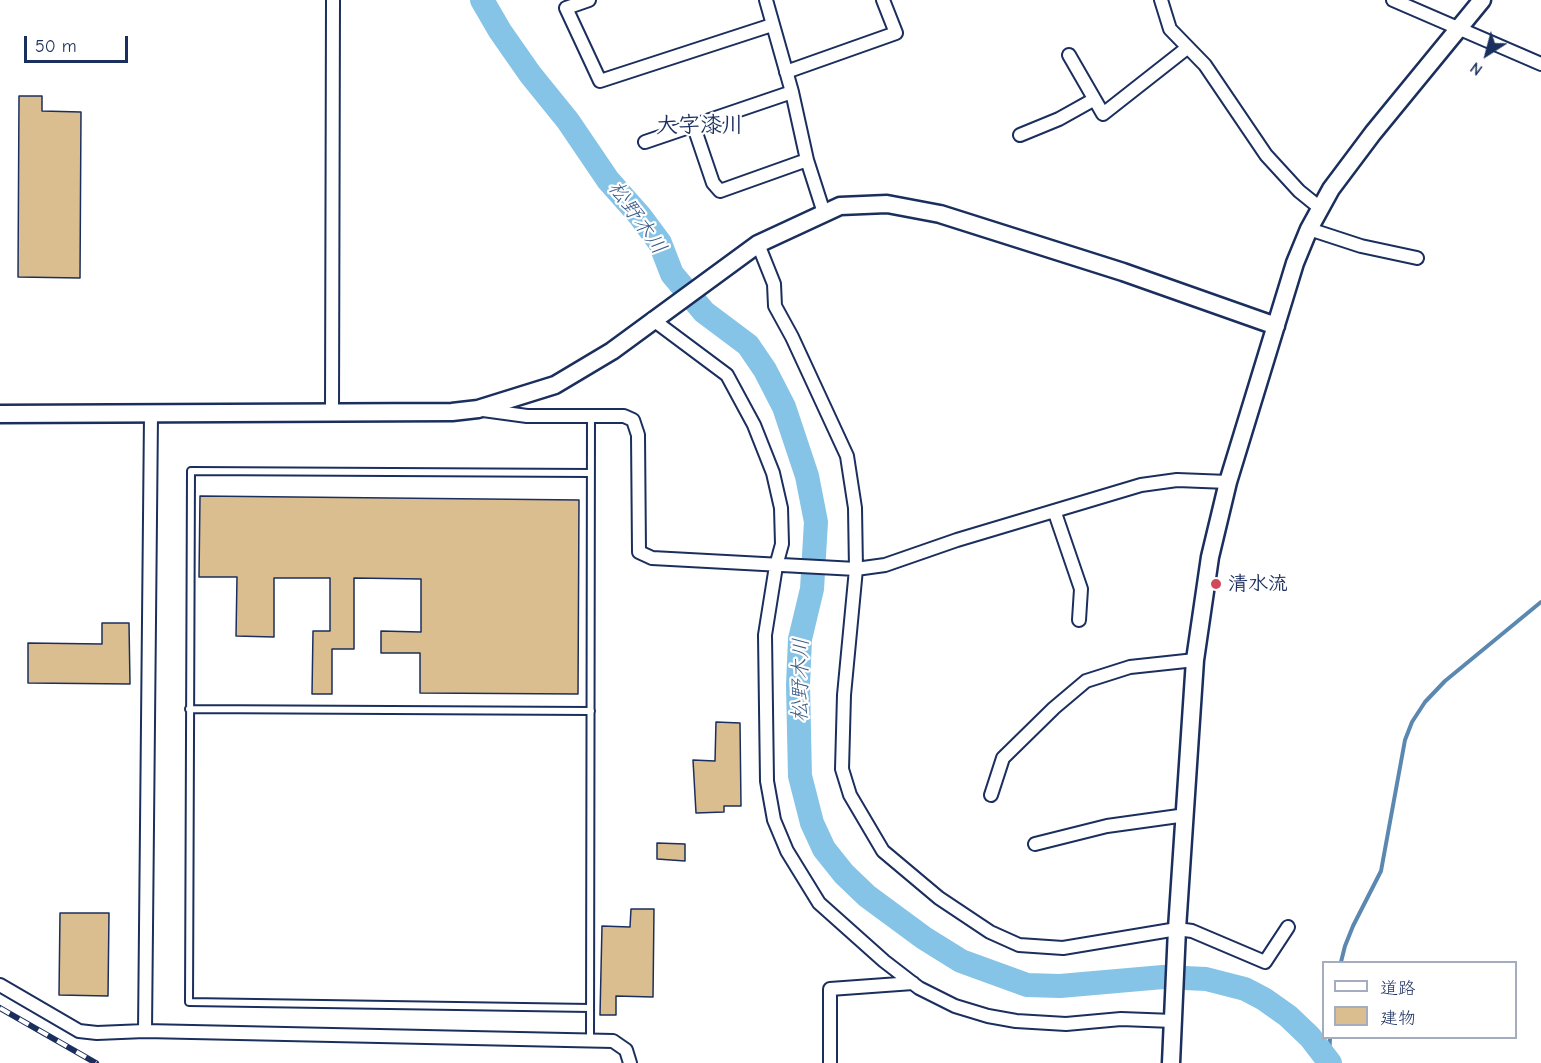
<!DOCTYPE html>
<html>
<head>
<meta charset="utf-8">
<style>
  body { margin:0 }
  #map { position:relative; width:1541px; height:1063px; overflow:hidden; background:#fff; font-family:"Comic Neue","Klee One",sans-serif }
  canvas { display:block }
  .legend { position:absolute; left:1322px; top:961px; width:195px; height:78px; box-sizing:border-box; background:#fff; border:2px solid #a4acbf; margin:0; padding:8px 10px; list-style:none; font-size:18px; color:#1b2f5e }
  .legend li { display:flex; align-items:center; gap:12px; height:30px }
  .legend b { width:30px; border:2px solid #a4acbf }
  .north { position:absolute; left:1457px; top:24px; width:60px; height:60px; -webkit-text-stroke:4px #fff; paint-order:stroke; rotate:216deg; font-size:16px; font-weight:700; line-height:24px; text-align:center; color:#1b2f5e }
  .north::after { content:''; display:block; margin:auto; width:21px; height:27px; background:#1b2f5e; clip-path:polygon(50% 0,100% 100%,50% 72%,0 100%) }
  .scale { position:absolute; left:24px; top:36px; width:104px; height:27px; box-sizing:border-box; border:3px solid #1b2f5e; border-top:0; padding-left:8px; font-size:18px; line-height:21px; white-space:nowrap; color:#1b2f5e; -webkit-text-stroke:4px #fff; paint-order:stroke }
</style>
</head>
<body>
<div id="map">
<canvas width="1541" height="1063"></canvas>
<ul class="legend">
<li><b style="height:8px;background:#fff"></b>道路</li>
<li><b style="height:16px;background:#dabe8f"></b>建物</li>
</ul>
<div class="north">N</div>
<div class="scale">50 m</div>
</div>
<script>
const context = document.querySelector('canvas').getContext('2d');
context.lineJoin = 'round';
const shape = rows => new Path2D(rows.map(r => 'M' + r).join(''));
function strokePath(path, color, width, dash) { context.strokeStyle = color; context.lineWidth = width; context.lineCap = dash ? 'butt' : 'round'; context.setLineDash(dash || []); context.stroke(path); }
function fillPath(path, color) { context.fillStyle = color; context.fill(path, 'evenodd'); }
function drawText(font, color, halo, rows, align = 'center') {
  context.font = font + ' "Comic Neue","Klee One",sans-serif'; context.lineWidth = 4.5; context.setLineDash([]); context.textBaseline = 'middle'; context.strokeStyle = halo; context.fillStyle = color; for (const [text, x, y, turn = 0] of rows) {
    context.save(); context.translate(x, y); context.rotate((+turn || 0) * Math.PI / 180); context.textAlign = isNaN(turn) ? turn : align; if (halo) context.strokeText(text, 0, 0); context.fillText(text, 0, 0); context.restore();
  }
}
strokePath(shape([
  [1341,962,1345,946,1353,926,1381,871,1405,740,1412,722,1425,702,1445,681,1541,602],
  [1329,1061,1330,1038]
]), '#5b88b0', 4);
strokePath(shape([
  [482,0,500,31,530,74,568,121,608,180,640,216,660,243,672,274,704,312,748,345,765,370,784,407,807,476,816,522,812,589,800,639,798,685,800,776,812,823,824,849,844,874,867,896,924,938,961,961,1027,985,1060,986,1163,977,1206,979,1245,989,1264,999,1288,1016,1310,1037,1330,1063]
]), '#85c4e6', 24);
const building = shape([
  [19,96,42,96,42,111,81,112,80,278,18,277,19,96],
  [200,496,579,500,578,694,420,693,420,653,381,653,381,631,421,632,421,579,354,578,354,649,332,649,332,694,312,694,313,631,330,631,330,578,274,578,274,637,236,636,237,577,199,577,200,496],
  [102,623,129,623,130,684,28,683,28,643,102,644,102,623],
  [716,722,740,723,741,806,724,806,724,812,696,813,693,760,715,761,716,722],
  [657,843,685,844,685,861,657,859,657,843],
  [631,909,654,909,653,997,616,996,616,1015,600,1015,602,926,630,927,631,909],
  [60,913,109,913,108,996,59,995,60,913]
]);
fillPath(building, '#dabe8f');
strokePath(building, '#1b2f5e', 1.5);
const lane = shape([
  [189,709,591,711],
  [590,1008,189,1002,191,471,591,473],
  [590,1040,591,416]
]);
const street = shape([
  [589,0,566,8,600,81,772,25],
  [766,0,792,92,807,160,824,213],
  [1161,0,1170,29,1205,65,1266,155,1299,191,1320,208],
  [1393,0,1541,64],
  [1069,55,1103,114,1187,48],
  [786,72,896,33,883,0],
  [694,127,713,183,720,191,807,160],
  [1020,135,1059,119,1093,100],
  [645,142,792,92],
  [1309,229,1361,246,1417,258],
  [758,244,774,284,775,306,792,337,847,456,855,508,856,569,844,695,842,769,850,795,883,851,939,898,990,932,1019,945,1063,948,1177,929,1192,931,1265,962,1288,927],
  [652,319,727,375,754,425,773,473,781,508,782,544,776,566,765,635,767,781,774,820,787,851,819,903,884,961,919,988,955,1006,988,1016,1016,1021,1066,1024,1121,1019,1173,1021],
  [483,410,527,416,624,416,633,420,638,435,639,552,652,558,856,569,885,565,957,540,1141,485,1177,480,1228,482],
  [332,412,333,0],
  [1055,513,1081,589,1079,620],
  [991,795,1003,758,1054,708,1086,681,1130,667,1195,660],
  [1035,844,1107,826,1186,815],
  [0,985,79,1031,97,1033,145,1031,613,1041,626,1050,630,1063],
  [145,1031,151,415],
  [830,1063,830,989,913,983]
]);
const secondary = shape([
  [0,414,452,412,478,409,555,385,612,351,758,244,840,206,887,204,940,214,1123,272,1276,326],
  [1171,1063,1177,929,1195,660,1210,557,1228,482,1295,263,1309,229,1331,189,1373,133,1482,0]
]);
strokePath(lane, '#1b2f5e', 10);
strokePath(street, '#1b2f5e', 16);
strokePath(secondary, '#1b2f5e', 21);
strokePath(lane, '#fff', 6);
strokePath(street, '#fff', 12);
strokePath(secondary, '#fff', 16);
const rail = shape([
  [0,1008,96,1063]
]);
strokePath(rail, '#1b2f5e', 6);
strokePath(rail, '#fff', 4, [11]);
for (const [x, y, r, color] of [
  [1216,584,6,"#d1495b"]
]) { const dot = new Path2D(); dot.arc(x, y, r, 0, 2 * Math.PI); context.fillStyle = color; context.fill(dot); strokePath(dot, '#fff', 2); }
drawText('bold 20px', '#1b2f5e', '#fff', [
  ["清水流",1228,584]
], 'left');
drawText('italic 21px', '#3b5c87', '#fff', [
  ["松野木川",637,218,55],
  ["松野木川",801,680,-89]
]);
drawText('bold 22px', '#1b2f5e', '#fff', [
  ["大字漆川",700,126]
]);
</script>
</body>
</html>
